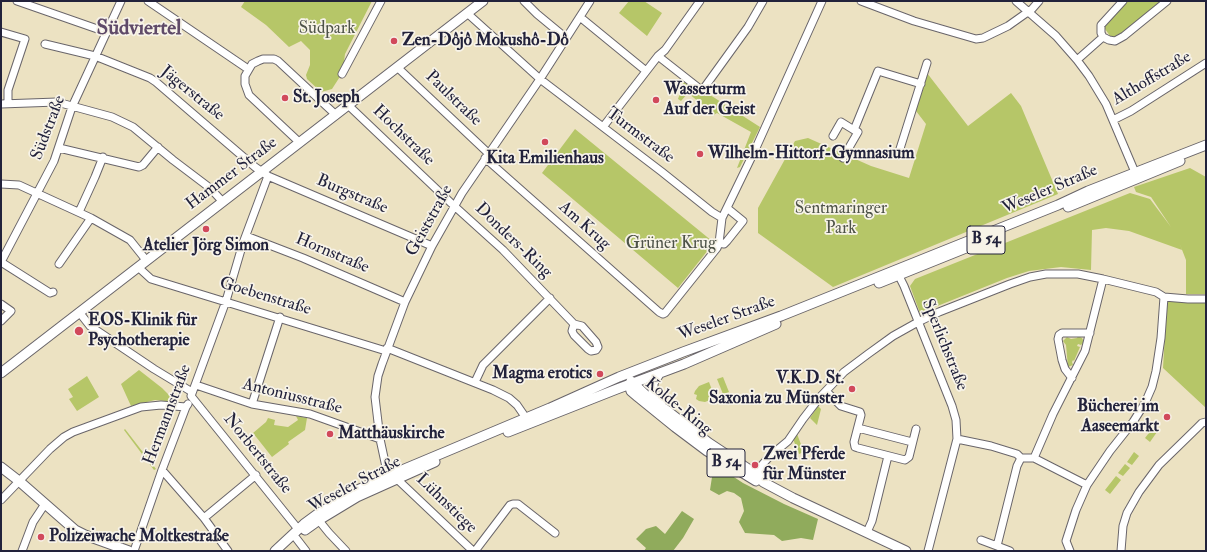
<!DOCTYPE html>
<html>
<head>
<meta charset="utf-8">
<style>
  body { margin:0 }
  #map { position:relative; width:1207px; height:552px; overflow:hidden; background:#ece2c2; font-family:"IM FELL Double Pica",serif }
  canvas { display:block }
  .frame { position:absolute; inset:0; border:2px solid #22223b; pointer-events:none }
</style>
</head>
<body>
<div id="map">
<canvas width="1207" height="552"></canvas>
<div class="frame"></div>
</div>
<script>
const context = document.querySelector('canvas').getContext('2d');
context.lineJoin = 'round';
function fillPath(path, color) { context.fillStyle = color; context.fill(path, 'evenodd'); }
const shape = rows => new Path2D(rows.map(r => 'M' + r).join(''));
function strokePath(path, color, width, dash) { context.strokeStyle = color; context.lineWidth = width; context.lineCap = dash ? 'butt' : 'round'; context.setLineDash(dash || []); context.stroke(path); }
function drawText(font, color, halo, rows, align = 'center') {
  context.font = font + ' "IM FELL Double Pica",serif'; context.lineWidth = 3.5; context.setLineDash([]); context.textBaseline = 'middle'; context.strokeStyle = halo; context.fillStyle = color; for (const [text, x, y, turn = 0] of rows) {
    context.save(); context.translate(x, y); context.rotate((+turn || 0) * Math.PI / 180); context.textAlign = isNaN(turn) ? turn : align; if (halo) context.strokeText(text, 0, 0); context.fillText(text, 0, 0); context.restore();
  }
}
fillPath(shape([
  [245,1,372,1,345,54,344,62,339,71,341,75,332,89,321,92,307,79,306,75,310,65,310,50,301,41,289,47,266,25,241,7],
  [629,1,644,1,662,13,647,36,619,13],
  [1126,1,1163,1,1125,32,1115,39,1110,36,1103,26],
  [927,73,968,126,1011,93,1021,106,1058,194,833,287,758,233,758,208,795,141,808,138,871,166,909,178,926,124,916,111],
  [684,82,704,95,707,93,760,127,740,167,737,168,751,132,717,113,712,116,710,113,711,112,688,93,681,101,678,99,682,87],
  [575,129,712,241,712,245,678,288,542,173],
  [1190,168,1206,177,1206,294,1186,294,1186,260,1179,242,1182,250,1129,231,1106,228,1092,230,1091,270,1061,267,1029,271,1007,278,920,313,910,286,915,279,1130,193,1150,199,1171,227,1151,197,1136,192,1134,187],
  [1167,299,1206,302,1206,408,1163,368],
  [1078,336,1082,338,1084,342,1081,345,1078,344,1077,346,1080,347,1074,361,1073,360,1072,362,1073,365,1068,367,1066,345,1063,341,1067,337,1071,339,1077,338],
  [139,370,162,388,176,402,155,400,131,406,121,384],
  [87,376,99,397,77,411,69,399,73,397,68,389],
  [723,377,729,392,723,394,717,379],
  [709,382,715,398,705,402,699,401,696,399,697,395,694,394,695,391,699,386],
  [818,406,821,409,817,425,810,418],
  [296,416,307,418,305,430,288,442,289,444,272,457,253,433,266,422,268,418,275,420,274,425,288,427,298,420],
  [125,429,156,469,154,470,124,430],
  [1152,429,1157,432,1150,442,1145,438],
  [797,434,804,452,799,454,793,439],
  [1134,452,1139,456,1132,465,1127,462],
  [1125,464,1130,468,1123,476,1118,473],
  [1116,476,1121,480,1110,494,1105,490]
]), '#b6c668');
fillPath(shape([
  [714,464,743,483,784,504,818,519,813,540,801,538,782,541,774,535,745,533,739,522,744,511,741,498,734,493,727,491,719,495,710,490],
  [682,511,694,519,683,538,673,551,644,551,646,548,636,539,646,529,656,526,665,534]
]), '#90ab5c');
const minor = shape([
  [17,1,106,32],
  [148,1,248,69],
  [524,1,537,14,566,38],
  [861,1,914,21,976,39,983,38,1008,26,1032,9,1039,1],
  [1016,1,1056,36,1077,60,1089,76,1106,104,1137,177],
  [1123,1,1101,25,1101,33,1103,37,1109,40,1115,41,1124,36,1167,1],
  [467,13,540,79,662,172,712,212,722,218],
  [580,17,646,71],
  [1,32,25,39,8,90,8,103],
  [45,44,95,56,150,78,156,82,255,167,268,176,432,246],
  [658,56,700,89,704,88,748,27,763,1],
  [1077,60,1103,37],
  [397,67,488,153],
  [342,74,381,1],
  [1,104,57,102,112,117,133,127,173,160,210,188,222,201],
  [348,105,451,203,503,250,574,324],
  [1113,120,1131,111,1206,63],
  [603,127,658,56,665,50,700,1],
  [833,136,841,122,854,130],
  [299,142,249,95,245,84,245,76,252,64,258,61,263,59,274,59,278,61,336,115],
  [59,148,139,167,143,165,158,147],
  [898,155,927,63],
  [485,158,659,312,663,314,665,313,717,248,719,243,722,218,755,150,822,1],
  [843,158,858,132,854,130,878,71,921,84],
  [268,176,243,243,226,301,191,396,298,529],
  [1,184,19,185,91,218,130,240,146,260],
  [79,212,95,177,103,157],
  [246,236,303,258,405,302],
  [719,243,724,244,727,241,743,221,727,208],
  [59,264,91,218],
  [138,267,151,279,386,351],
  [897,272,904,286,952,406,956,420,957,439,928,551],
  [53,292,50,293,1,262,54,161,72,107,121,1],
  [1,304,11,311,1,321],
  [79,312,90,326,154,369,192,392],
  [574,324,582,326,596,342,598,347,596,350,591,351,588,349,574,335,572,331,574,324],
  [387,348,493,390,509,398,517,405,526,418],
  [1072,378,1065,369,1062,360,1058,339,1059,335,1062,333,1090,333],
  [475,382,483,365,550,298],
  [196,385,252,404,310,414,380,439],
  [826,391,841,406,860,412,861,415,854,442,855,447,858,448,905,460,909,457,916,429],
  [252,404,280,317],
  [858,428,912,442],
  [957,439,991,446,1017,454,1021,458,1034,458,1087,485],
  [1034,458,1053,414,1085,351,1103,279],
  [162,470,204,518,228,551],
  [757,475,761,466,770,456,788,441,803,419,820,397,844,372,868,354,893,336,918,322,939,312,1010,284,1030,277,1046,274,1078,274,1103,279,1156,292,1164,297,1188,299,1206,299],
  [391,479,386,467,380,439,375,397,378,376,382,364,405,302,432,246,462,193,540,79,590,1],
  [397,479,473,551],
  [1,500,50,449,64,437,73,432,141,407,161,405,186,407],
  [316,517,329,533,346,551],
  [204,518,256,475],
  [867,532,872,521,888,456],
  [296,538,306,551],
  [981,540,997,546],
  [22,551,33,522,45,504],
  [134,551,162,470,186,407,188,404],
  [475,551,510,505,513,504,518,504,555,533],
  [1010,551,997,546,1017,466,1021,458],
  [1070,551,1066,541,1076,510,1087,485,1110,451,1133,422,1145,403,1152,387,1156,371,1161,338,1164,297],
  [1121,551,1123,526,1127,513,1139,492,1159,465,1197,428,1202,423,1206,422]
]);
const major = shape([
  [1068,207,1180,161],
  [879,283,976,244],
  [1,373,483,1],
  [659,374,653,383,653,390,656,397,661,404],
  [631,381,652,401,665,409,709,443,762,478,763,482,793,498,906,551],
  [629,384,631,391,638,397,675,427,707,451,756,481],
  [508,432,617,389,684,364,776,324],
  [1,467,19,481,75,530,85,535,129,551],
  [305,530,319,520,357,497,435,462],
  [275,551,304,524,319,513,355,491,395,473,550,408,619,377,683,352,781,316,1058,205,1088,191,1206,145]
]);
strokePath(minor, '#69656a', 9);
strokePath(major, '#69656a', 11);
strokePath(minor, '#fff', 7);
strokePath(major, '#fff', 9);
for (const [x, y, r, color] of [
  [394,41,4,"#d1495b"],
  [285,98,4,"#d1495b"],
  [656,100,4,"#d1495b"],
  [545,142,4,"#d1495b"],
  [700,154,4,"#d1495b"],
  [206,229,4,"#d1495b"],
  [79,331,5,"#d1495b"],
  [600,374,4,"#d1495b"],
  [852,389,4,"#d1495b"],
  [1167,417,4,"#d1495b"],
  [330,434,4,"#d1495b"],
  [755,465,4,"#d1495b"],
  [41,537,4,"#d1495b"]
]) { const dot = new Path2D(); dot.arc(x, y, r, 0, 2 * Math.PI); context.fillStyle = color; context.fill(dot); strokePath(dot, '#f7f3e8', 1.5); }
for (const [x, y, w] of [
  [986,240,38],
  [726,463,38]
]) { const box = new Path2D(); box.roundRect(x - w / 2, y - 14, w, 28, 3); context.fillStyle = '#f7f3e8'; context.fill(box); strokePath(box, '#22223b', 1); }
drawText('bold 16px', '#22223b', null, [
  ["B 54",986,240],
  ["B 54",726,463]
]);
drawText('17px', '#4e5348', '#f7f3e8', [
  ["Südpark",327,29],
  ["Sentmaringer",841,209],
  ["Park",841,229],
  ["Grüner Krug",671,244]
]);
drawText('bold 17px', '#22223b', '#f7f3e8', [
  ["Zen-Dôjô Mokushô-Dô",402,41],
  ["Wasserturm",664,90],
  ["Auf der Geist",664,110],
  ["St. Joseph",293,98],
  ["Wilhelm-Hittorf-Gymnasium",708,154],
  ["Kita Emilienhaus",545,159,"center"],
  ["Atelier Jörg Simon",206,246,"center"],
  ["EOS-Klinik für",88,321],
  ["Psychotherapie",88,341],
  ["Magma erotics",592,374,"right"],
  ["V.K.D. St.",844,379,"right"],
  ["Saxonia zu Münster",844,399,"right"],
  ["Bücherei im",1159,407,"right"],
  ["Aaseemarkt",1159,427,"right"],
  ["Matthäuskirche",338,434],
  ["Zwei Pferde",763,455],
  ["für Münster",763,475],
  ["Polizeiwache Moltkestraße",49,537]
], 'left');
drawText('17px', '#22223b', '#f7f3e8', [
  ["Althoffstraße",1152,79,-31],
  ["Jägerstraße",192,94,39],
  ["Paulstraße",453,99,44],
  ["Südstraße",49,128,-69],
  ["Hochstraße",403,136,44],
  ["Turmstraße",640,136,37],
  ["Hammer Straße",232,174,-37],
  ["Weseler Straße",1050,190,-23],
  ["Burgstraße",352,195,23],
  ["Geiststraße",430,221,-61],
  ["Am Krug",584,226,42],
  ["Donders-Ring",513,241,44],
  ["Hornstraße",332,254,23],
  ["Goebenstraße",265,297,17],
  ["Weseler Straße",727,319,-20],
  ["Sperlichstraße",944,345,68],
  ["Antoniusstraße",292,397,14],
  ["Kolde-Ring",678,407,39],
  ["Hermannstraße",168,415,-69],
  ["Norbertstraße",257,454,51],
  ["Weseler Straße",355,485,-28],
  ["Lühnstiege",446,504,44]
]);
drawText('bold 21px', '#5f4a68', '#f7f3e8', [
  ["Südviertel",139,29]
]);
</script>
</body>
</html>
